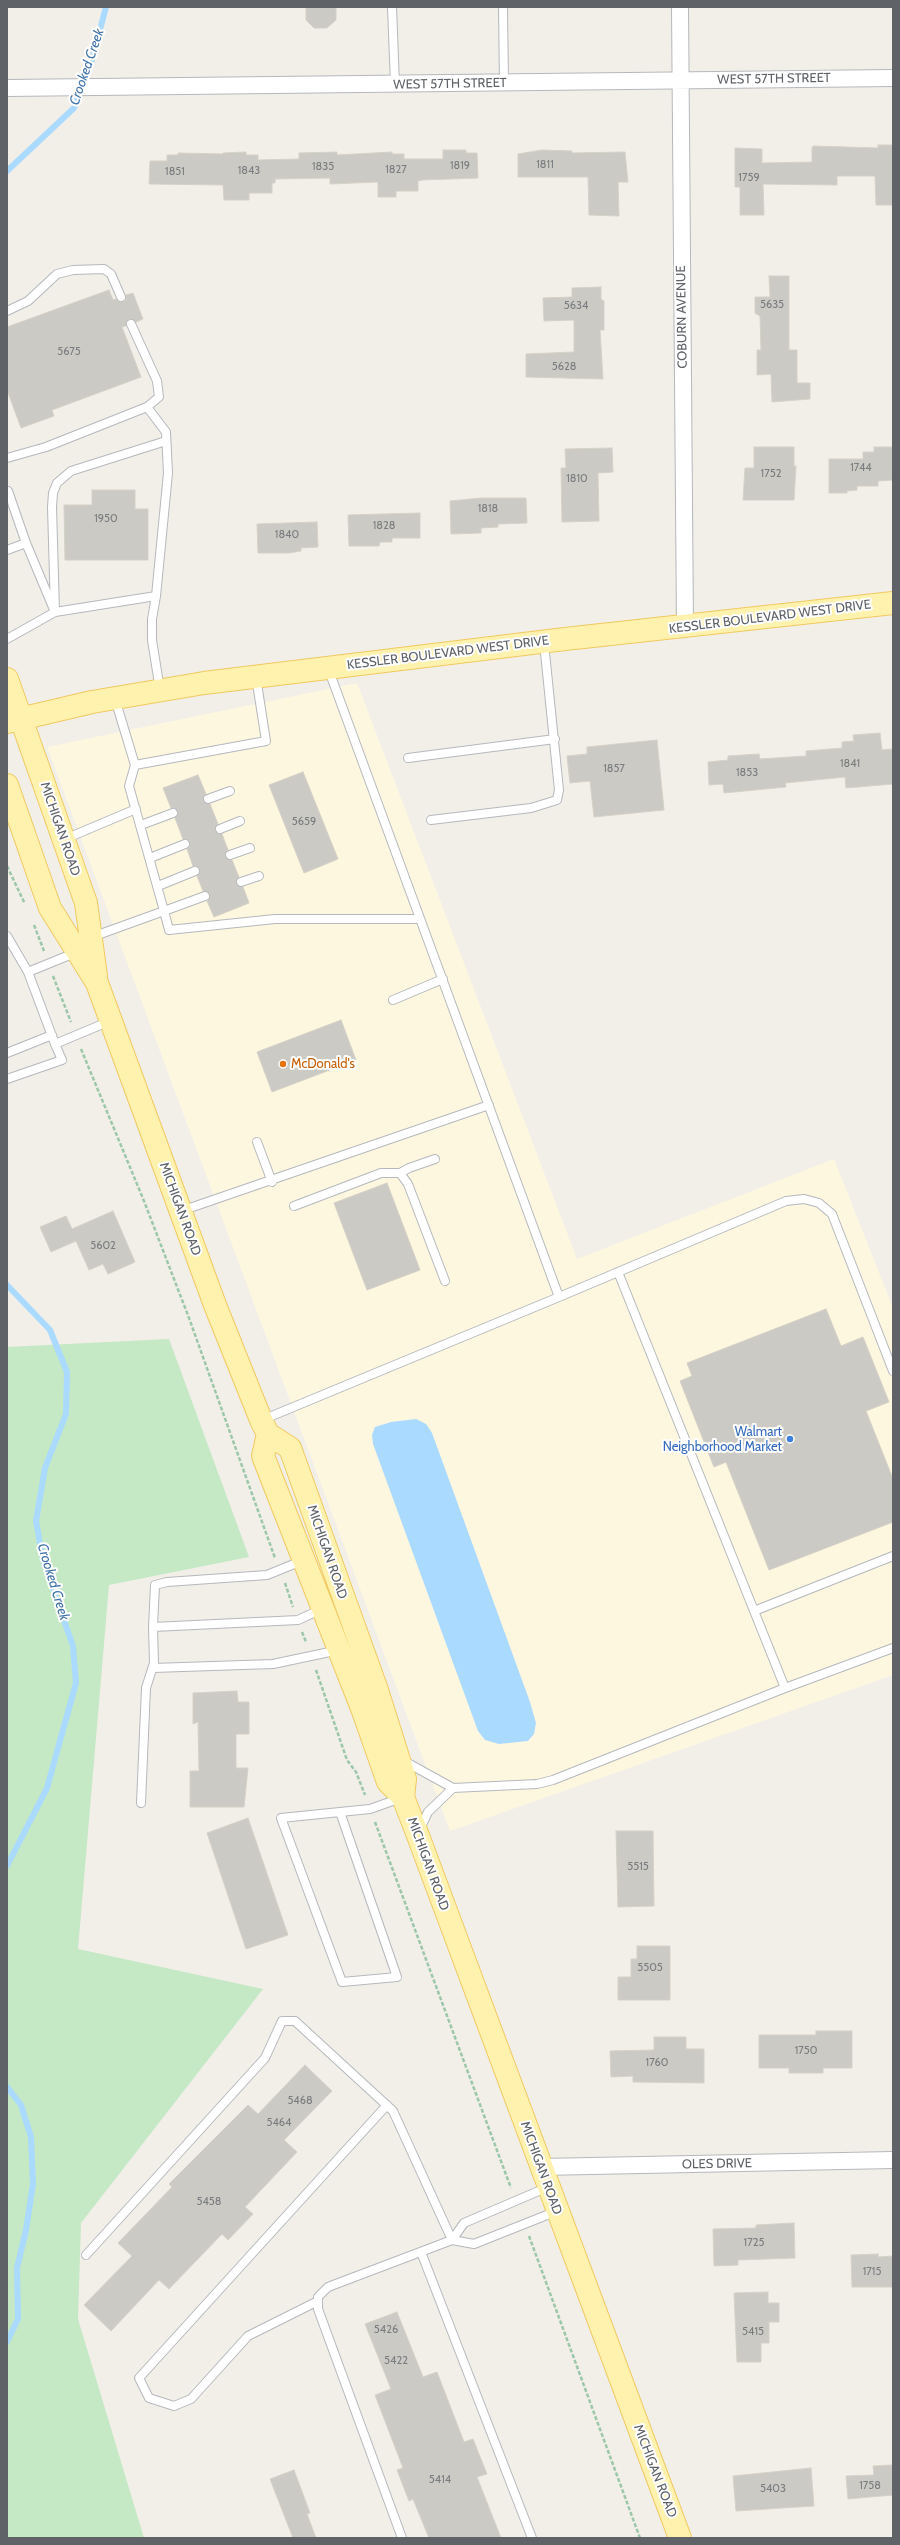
<!DOCTYPE html>
<html>
<head>
<meta charset="utf-8">
<style>
  body { margin:0 }
  #map { position:relative; width:900px; height:2545px; overflow:hidden; background:#f1efe8; font-family:Cabin,sans-serif }
  canvas { display:block }
  .frame { position:absolute; inset:0; border:8px solid #5f6368; pointer-events:none }
</style>
</head>
<body>
<div id="map">
<canvas width="900" height="2545"></canvas>
<div class="frame"></div>
</div>
<script>
const context = document.querySelector('canvas').getContext('2d');
context.lineJoin = 'round';
function fillPath(path, color) { context.fillStyle = color; context.fill(path, 'evenodd'); }
const shape = rows => new Path2D(rows.map(r => 'M' + r).join(''));
function strokePath(path, color, width, dash) { context.strokeStyle = color; context.lineWidth = width; context.lineCap = dash ? 'butt' : 'round'; context.setLineDash(dash || []); context.stroke(path); }
function drawText(font, color, halo, rows, align = 'center') {
  context.font = font + ' Cabin,sans-serif'; context.lineWidth = 4; context.setLineDash([]); context.textBaseline = 'middle'; context.strokeStyle = halo; context.fillStyle = color; for (const [text, x, y, turn = 0] of rows) {
    context.save(); context.translate(x, y); context.rotate((+turn || 0) * Math.PI / 180); context.textAlign = isNaN(turn) ? turn : align; if (halo) context.strokeText(text, 0, 0); context.fillText(text, 0, 0); context.restore();
  }
}
fillPath(shape([
  [357,683,577,1259,834,1159,893,1308,893,1675,450,1831,47,747]
]), '#fef7e0');
fillPath(shape([
  [169,1339,249,1557,109,1585,78,1949,263,1989,81,2223,78,2319,144,2538,7,2538,7,1347]
]), '#c5e8c5');
fillPath(shape([
  [416,1419,426,1424,432,1433,530,1702,536,1723,534,1734,528,1741,499,1744,485,1740,478,1731,373,1444,372,1435,375,1427,391,1422]
]), '#aadaff');
strokePath(shape([
  [7,171,74,108,92,60,106,7],
  [7,1285,50,1330,67,1372,66,1414,45,1468,36,1521,43,1560,73,1646,76,1683,47,1788,7,1866],
  [7,2087,21,2105,31,2137,33,2184,26,2230,17,2268,18,2319,7,2342]
]), '#aadaff', 6);
const building = shape([
  [306,7,336,7,336,20,327,28,314,28,306,20,306,7],
  [878,145,893,145,893,205,876,205,875,176,837,176,837,185,763,184,764,215,740,215,740,187,735,187,735,148,762,149,762,163,812,162,812,147,814,146,878,148,878,145],
  [443,150,466,150,466,153,477,153,478,178,422,180,418,181,418,191,396,191,396,197,378,197,378,182,330,184,330,178,275,179,275,183,272,183,272,193,249,193,249,200,224,200,223,185,149,184,150,161,167,161,167,155,178,155,178,153,223,154,223,153,246,152,246,155,258,155,258,160,299,159,299,153,337,152,337,155,392,152,392,154,404,154,404,159,443,159,443,150],
  [542,150,572,151,572,153,625,152,628,182,618,182,619,216,589,215,588,177,518,177,518,154,542,150],
  [769,276,789,276,789,350,797,350,797,383,810,383,810,399,772,402,771,374,757,375,757,350,761,350,760,316,755,313,755,297,770,297,769,276],
  [601,287,601,299,604,301,604,330,600,330,603,379,526,377,526,354,574,352,574,320,544,321,543,298,572,297,572,288,601,287],
  [109,290,113,300,116,299,120,302,125,301,126,295,133,293,143,319,136,322,129,319,126,326,122,327,141,377,52,410,54,416,21,428,7,390,7,327,109,290],
  [754,447,794,447,794,466,796,466,794,500,743,500,745,468,754,468,754,447],
  [874,447,893,447,893,480,878,481,878,486,857,486,857,490,847,491,847,493,829,493,829,459,863,459,863,452,874,452,874,447],
  [612,448,613,472,598,473,599,521,562,522,561,468,566,468,565,449,612,448],
  [92,490,135,490,135,509,148,509,148,560,65,560,64,505,92,505,92,490],
  [481,498,526,498,527,523,498,524,498,527,481,528,481,533,451,534,450,501,481,498],
  [420,513,420,538,392,538,392,542,380,542,379,546,349,546,348,515,420,513],
  [317,522,318,547,301,548,301,551,289,553,258,553,257,524,317,522],
  [880,733,882,750,893,749,893,784,846,788,845,777,785,783,786,787,724,793,723,784,709,785,708,762,728,760,728,756,759,754,760,759,806,756,806,751,842,748,842,742,854,741,853,735,880,733],
  [657,740,664,810,594,817,590,781,570,783,567,756,587,754,587,747,657,740],
  [303,772,338,859,304,873,269,785,303,772],
  [198,775,206,794,203,801,210,804,218,824,215,831,222,834,228,850,225,857,232,860,239,877,236,884,243,887,249,903,214,917,207,901,210,894,203,891,197,876,200,869,193,866,187,849,190,842,183,839,175,818,178,811,171,808,163,788,198,775],
  [341,1020,356,1060,272,1092,257,1052,341,1020],
  [387,1183,420,1270,367,1290,334,1203,387,1183],
  [113,1211,135,1262,108,1274,103,1264,89,1270,76,1241,51,1252,40,1227,66,1216,72,1229,113,1211],
  [826,1309,841,1346,863,1337,889,1402,866,1411,893,1479,893,1522,769,1570,726,1462,714,1467,680,1381,692,1376,687,1363,826,1309],
  [237,1691,238,1702,249,1702,249,1734,236,1734,236,1768,248,1768,244,1807,190,1807,190,1771,199,1771,198,1722,193,1724,193,1693,237,1691],
  [248,1818,288,1935,246,1949,207,1833,248,1818],
  [616,1831,653,1831,654,1906,618,1907,616,1831],
  [637,1946,670,1946,670,2000,618,2000,618,1977,631,1977,631,1959,637,1959,637,1946],
  [816,2031,852,2031,852,2068,823,2068,823,2073,789,2073,789,2068,759,2068,759,2035,816,2035,816,2031],
  [654,2037,686,2037,686,2049,704,2049,704,2083,633,2082,633,2076,611,2077,610,2051,654,2050,654,2037],
  [305,2065,332,2091,284,2140,297,2152,245,2207,253,2214,228,2240,222,2234,169,2289,159,2280,111,2331,84,2305,132,2256,118,2243,172,2187,169,2184,248,2105,258,2114,305,2065],
  [794,2223,795,2258,738,2260,738,2265,714,2266,713,2229,756,2228,756,2225,794,2223],
  [878,2254,878,2257,893,2256,893,2287,852,2287,851,2255,878,2254],
  [768,2292,768,2303,779,2303,779,2322,769,2322,769,2343,761,2343,761,2362,737,2362,734,2293,768,2292],
  [397,2312,423,2377,437,2372,464,2442,473,2439,487,2474,477,2477,501,2538,429,2538,413,2499,409,2501,397,2470,403,2468,375,2395,391,2389,365,2324,397,2312],
  [893,2465,893,2495,848,2499,846,2476,874,2475,873,2466,893,2465],
  [811,2468,814,2506,736,2511,733,2476,811,2468],
  [294,2470,310,2513,307,2514,316,2538,293,2538,270,2479,294,2470]
]);
fillPath(building, '#cccac5');
strokePath(building, '#d6d1c6', 1);
const service = shape([
  [392,7,395,85],
  [503,7,504,84],
  [7,311,28,301,57,274,73,270,104,269,111,274,121,297],
  [147,407,166,432,168,473,156,596,55,612,52,507,53,493,57,483,71,471,166,441],
  [7,458,46,447,147,407,159,397,157,381,131,324],
  [8,491,26,543],
  [7,550,26,543,55,612,7,639],
  [156,596,152,619,152,640,160,690],
  [408,758,555,739],
  [135,765,266,741,256,677],
  [208,799,230,791],
  [431,820,531,808,557,800,559,790,544,643],
  [141,825,173,813],
  [220,829,240,821],
  [65,839,136,809],
  [230,855,250,848],
  [150,858,185,844],
  [241,882,259,876],
  [158,886,195,871],
  [205,896,164,911,169,930,275,919,420,919],
  [7,936,28,972],
  [92,937,164,911,129,786,135,765,115,699],
  [393,1000,443,979],
  [55,1044,28,972,77,952],
  [7,1053,52,1035],
  [7,1079,62,1060,55,1044,110,1021],
  [257,1142,272,1182],
  [400,1173,409,1168,435,1159],
  [294,1206,381,1173,400,1173,408,1184,445,1281],
  [181,1211,489,1105],
  [618,1272,785,1688],
  [559,1297,786,1201,804,1199,819,1203,832,1214,893,1371],
  [262,1420,559,1297,328,668],
  [304,1560,267,1575,167,1582,155,1585,153,1627,298,1620,322,1609],
  [754,1611,893,1556],
  [153,1668,273,1664,339,1650],
  [404,1761,453,1788,537,1784,553,1780,785,1688,893,1648],
  [141,1803,146,1688,154,1663,153,1627],
  [340,1812,397,1977,342,1982,281,1818,340,1812,370,1809,401,1798],
  [420,1829,428,1812,453,1788],
  [548,2187,464,2223,452,2240,474,2244,557,2211],
  [421,2252,532,2538],
  [86,2255,265,2058,282,2021,295,2021,393,2111,452,2240,328,2287,318,2297,318,2309,402,2538],
  [318,2301,248,2336,191,2399,174,2406,149,2398,139,2378,387,2105]
]);
const minor = shape([
  [680,7,685,627],
  [7,88,893,78],
  [541,2167,893,2160]
]);
const primary = shape([
  [7,679,86,903,96,976],
  [7,722,92,702,204,683,565,639,893,603],
  [7,785,50,908,97,983,215,1305,261,1420,268,1434,290,1448,377,1690,405,1779,403,1797],
  [268,1434,263,1456,363,1711,388,1782,403,1797,417,1833,680,2538]
]);
strokePath(service, '#b5b8bc', 10);
strokePath(minor, '#b5b8bc', 18);
strokePath(primary, '#f2c960', 24);
strokePath(shape([
  [7,866,25,904],
  [34,925,44,951],
  [53,976,71,1022],
  [81,1049,144,1201,189,1318,275,1558],
  [285,1583,293,1607],
  [302,1632,306,1642],
  [316,1670,347,1760,356,1772,365,1795],
  [375,1822,511,2188],
  [529,2236,640,2538]
]), '#9cc7a9', 2.5, [4, 2]);
strokePath(service, '#fff', 8);
strokePath(minor, '#fff', 16);
strokePath(primary, '#fff2af', 22);
for (const [x, y, r, color] of [
  [283,1064,4,"#e8710a"],
  [790,1439,4,"#3f7fe0"]
]) { const dot = new Path2D(); dot.arc(x, y, r, 0, 2 * Math.PI); context.fillStyle = color; context.fill(dot); strokePath(dot, '#fff', 1.5); }
drawText('11px', '#7a7d7f', null, [
  ["1811",545,165],
  ["1819",460,166],
  ["1835",323,167],
  ["1827",396,170],
  ["1843",249,171],
  ["1851",175,172],
  ["1759",749,178],
  ["5635",772,305],
  ["5634",576,306],
  ["5675",69,352],
  ["5628",564,367],
  ["1744",861,468],
  ["1752",771,474],
  ["1810",577,479],
  ["1818",488,509],
  ["1950",106,519],
  ["1828",384,526],
  ["1840",287,535],
  ["1841",850,764],
  ["1857",614,769],
  ["1853",747,773],
  ["5659",304,822],
  ["5602",103,1246],
  ["5515",638,1867],
  ["5505",650,1968],
  ["1750",806,2051],
  ["1760",657,2063],
  ["5468",300,2101],
  ["5464",279,2123],
  ["5458",209,2202],
  ["1725",754,2243],
  ["1715",872,2272],
  ["5426",386,2330],
  ["5415",753,2332],
  ["5422",396,2361],
  ["5414",440,2480],
  ["1758",870,2486],
  ["5403",773,2489]
]);
drawText('13px', '#5f6368', '#fff', [
  ["WEST 57TH STREET",774,79,-1],
  ["WEST 57TH STREET",450,84,-1],
  ["COBURN AVENUE",682,317,-91],
  ["KESSLER BOULEVARD WEST DRIVE",770,617,-7],
  ["KESSLER BOULEVARD WEST DRIVE",448,653,-7],
  ["MICHIGAN ROAD",60,829,71],
  ["MICHIGAN ROAD",180,1209,70],
  ["MICHIGAN ROAD",327,1552,71],
  ["MICHIGAN ROAD",428,1864,70],
  ["OLES DRIVE",717,2164,-1],
  ["MICHIGAN ROAD",541,2168,70],
  ["MICHIGAN ROAD",655,2471,69]
]);
drawText('13px', '#c56008', '#fff', [
  ["McDonald's",291,1064]
], 'left');
drawText('13px', '#366cbe', '#fff', [
  ["Walmart",782,1432],
  ["Neighborhood Market",782,1447]
], 'right');
drawText('italic 14px', '#4174aa', '#fff', [
  ["Crooked Creek",87,67,-71],
  ["Crooked Creek",53,1582,73]
]);
</script>
</body>
</html>
